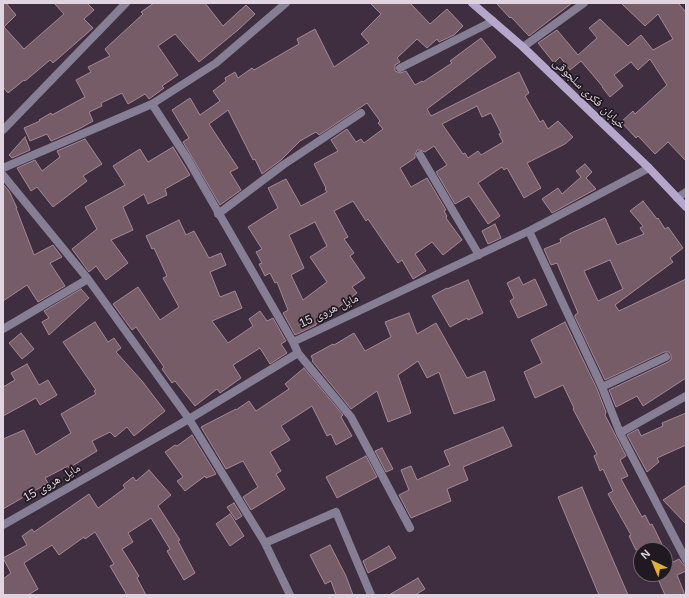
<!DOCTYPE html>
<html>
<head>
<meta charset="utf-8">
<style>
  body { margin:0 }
  #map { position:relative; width:689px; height:598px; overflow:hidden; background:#3f2e3f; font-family:Arial,sans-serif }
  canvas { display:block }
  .frame { position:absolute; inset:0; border:4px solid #dfd4df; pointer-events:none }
  .north { position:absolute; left:633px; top:542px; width:40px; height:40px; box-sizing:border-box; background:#211921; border:1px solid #6d646d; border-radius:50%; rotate:316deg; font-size:11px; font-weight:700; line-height:16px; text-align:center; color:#dfd4df }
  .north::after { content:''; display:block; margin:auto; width:14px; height:18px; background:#e0b034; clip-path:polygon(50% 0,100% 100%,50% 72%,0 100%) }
</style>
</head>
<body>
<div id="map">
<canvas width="689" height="598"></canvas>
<div class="frame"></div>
<div class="north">N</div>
</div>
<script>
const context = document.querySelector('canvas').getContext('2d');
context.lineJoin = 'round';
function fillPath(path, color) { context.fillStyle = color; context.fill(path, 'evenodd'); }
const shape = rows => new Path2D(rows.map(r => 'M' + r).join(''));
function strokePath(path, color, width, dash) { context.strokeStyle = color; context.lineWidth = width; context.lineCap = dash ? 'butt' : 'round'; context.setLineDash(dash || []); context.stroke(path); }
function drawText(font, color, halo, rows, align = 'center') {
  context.font = font + ' Arial,"Noto Naskh Arabic",sans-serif'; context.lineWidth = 3.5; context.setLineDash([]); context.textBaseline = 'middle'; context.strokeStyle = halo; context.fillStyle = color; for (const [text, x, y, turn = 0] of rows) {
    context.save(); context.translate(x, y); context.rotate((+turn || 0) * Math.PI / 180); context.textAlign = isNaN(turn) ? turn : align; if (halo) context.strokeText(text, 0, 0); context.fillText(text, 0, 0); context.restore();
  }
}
const building = shape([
  [3,3,6,3,16,15,4,27,24,49,64,14,54,3,87,3,94,10,84,19,93,28,53,63,50,60,25,81,24,80,8,93,3,87,3,3],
  [154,3,205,3,223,26,246,5,255,14,238,30,199,62,175,34,158,46,178,75,162,86,164,88,149,99,145,94,128,104,122,93,101,103,102,106,89,112,93,121,79,129,51,141,47,134,30,141,24,128,40,121,39,120,51,113,52,115,85,97,76,80,91,72,88,67,110,56,105,49,143,14,141,12,154,3],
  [370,3,410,3,430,24,447,9,463,26,454,35,439,42,437,39,427,48,417,39,397,58,400,62,395,65,395,71,400,73,406,71,415,85,422,81,423,82,452,63,450,61,481,38,496,57,427,109,431,116,519,72,529,93,525,96,540,122,543,120,548,129,558,121,573,137,565,144,527,163,541,188,524,198,507,168,504,170,502,167,478,183,500,216,488,224,469,196,455,204,436,172,447,165,434,146,425,152,420,150,417,150,415,155,415,158,400,168,411,187,427,178,446,210,444,211,447,216,446,218,462,240,443,255,432,242,415,254,426,271,413,279,402,260,398,263,368,219,366,221,353,201,334,211,348,237,344,239,354,253,350,256,365,278,352,287,357,293,316,324,316,325,295,335,283,313,288,310,277,282,275,283,270,273,265,276,259,264,262,263,256,252,262,249,248,227,278,208,268,188,286,179,301,206,327,192,325,189,326,188,314,164,338,151,331,140,347,129,356,142,361,139,364,143,383,129,378,123,380,121,367,103,319,135,316,132,300,141,281,160,262,174,255,159,253,160,228,110,209,124,238,168,230,172,241,190,220,205,183,142,189,138,172,110,190,98,200,115,220,101,213,91,226,81,225,78,235,72,238,78,252,68,254,70,299,44,297,39,315,29,334,67,369,43,361,34,381,14,370,3],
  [477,106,482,117,491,113,501,133,499,134,503,142,481,155,478,151,468,158,465,153,463,154,442,124,477,106],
  [315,222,327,246,310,257,327,282,303,300,291,275,304,268,289,235,315,222],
  [496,3,572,3,529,36,511,17,510,18,496,3],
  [621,3,678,3,686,12,686,161,668,142,655,154,638,136,636,138,621,122,633,111,635,114,667,85,650,59,638,70,631,62,614,75,623,86,610,97,602,87,603,87,581,61,570,70,560,57,554,63,538,43,557,30,578,55,597,38,589,28,600,19,628,46,641,35,653,50,673,39,658,14,645,26,621,3],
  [25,137,30,150,12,158,9,155,25,137],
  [85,139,102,164,83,176,87,181,53,207,37,187,31,191,17,168,35,160,42,171,60,157,57,151,85,139],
  [173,147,190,175,165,189,167,195,148,204,144,194,123,207,133,230,111,240,128,263,106,280,96,266,89,272,72,249,97,229,85,207,125,185,113,166,140,149,148,162,173,147],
  [585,164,592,172,586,178,596,189,552,213,542,199,558,188,562,194,581,177,576,171,585,164],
  [3,184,9,191,17,208,16,208,34,255,53,245,62,257,50,263,65,286,38,302,27,285,3,301,3,184],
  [643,201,657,219,658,218,665,229,668,227,683,248,670,258,673,262,615,305,619,311,686,279,686,378,643,406,637,396,616,407,609,390,668,362,671,360,671,355,669,352,664,352,605,380,575,317,575,315,578,313,557,263,551,265,544,249,561,242,560,239,571,233,605,218,617,245,644,234,640,228,643,226,630,211,643,201],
  [610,260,623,289,598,301,584,271,610,260],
  [179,220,186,235,194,231,209,258,221,253,226,265,210,272,220,297,235,291,242,308,212,321,228,343,253,326,249,319,260,311,267,321,273,318,286,341,281,344,287,353,270,364,260,348,233,365,241,378,220,393,217,389,195,406,175,381,172,383,162,369,164,367,136,327,132,330,113,304,138,287,160,320,179,307,163,278,167,276,154,248,152,249,146,236,179,220],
  [495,224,501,238,488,244,482,231,495,224],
  [519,277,523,285,535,279,547,305,518,318,510,301,514,298,507,283,519,277],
  [468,280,483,313,468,320,467,318,450,327,432,296,447,288,447,289,468,280],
  [81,289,89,298,49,335,42,322,49,318,44,311,81,289],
  [409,313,417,334,436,323,467,378,485,371,495,400,454,414,439,372,427,378,418,361,398,375,411,413,388,422,377,391,351,409,312,361,313,360,311,356,333,344,334,345,354,333,365,351,391,337,385,322,409,313],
  [95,322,108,342,114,338,121,348,116,352,142,381,165,411,134,436,127,427,115,437,110,432,92,441,97,451,69,468,68,466,45,478,48,483,3,509,3,439,24,430,36,455,71,433,61,414,96,394,94,391,96,390,63,342,95,322],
  [565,322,597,389,606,412,605,415,626,456,620,460,628,476,621,479,642,517,645,515,650,525,652,524,671,563,679,559,683,564,685,565,686,571,677,575,685,595,665,595,656,574,665,574,665,550,636,550,629,536,631,535,608,494,613,491,603,469,600,471,594,456,597,454,573,409,574,408,563,385,535,398,524,372,542,363,531,340,565,322],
  [21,333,34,349,22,359,9,343,21,333],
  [27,364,39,385,48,380,57,395,40,405,36,398,3,416,3,387,15,380,11,373,27,364],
  [304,368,343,415,341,417,352,436,336,445,331,434,327,436,312,406,281,426,290,440,270,452,281,471,276,474,285,489,251,510,243,497,258,487,243,461,226,469,201,427,236,409,236,410,249,401,256,411,289,389,285,384,304,368],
  [686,413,686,445,657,458,659,462,647,472,627,435,638,429,641,436,663,426,662,423,686,413],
  [503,427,512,446,463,467,468,480,447,489,451,501,411,518,399,495,409,490,401,470,411,466,417,480,450,465,444,451,503,427],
  [192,435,216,474,206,478,205,476,185,491,177,481,183,477,165,452,175,445,177,446,192,435],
  [382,448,393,469,386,472,375,451,382,448],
  [366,456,377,477,337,498,326,477,366,456],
  [149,470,171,495,158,506,180,540,178,541,195,573,184,580,167,551,170,549,151,518,128,533,133,542,122,549,139,576,137,578,146,595,127,595,110,566,114,564,95,532,85,539,84,537,59,555,52,545,24,563,38,589,28,595,3,595,3,579,11,573,3,558,27,545,22,536,32,529,34,532,89,494,98,508,125,488,123,485,133,477,136,481,149,470],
  [686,485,686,524,663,500,686,485],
  [582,487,591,509,628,595,599,595,558,497,582,487],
  [234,503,242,516,236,520,227,507,234,503],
  [230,514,244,536,230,546,216,524,230,514],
  [330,545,346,576,353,595,336,595,331,581,325,584,310,555,330,545],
  [389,546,396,558,368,573,363,561,389,546],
  [418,578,425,589,415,595,389,595,418,578]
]);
fillPath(building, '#765c67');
strokePath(building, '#a58895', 1);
strokePath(shape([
  [523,47,584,3],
  [400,68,493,21],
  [152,104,187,158,293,342],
  [3,130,126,3],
  [420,155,479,255],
  [3,168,152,104,216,63,286,3],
  [3,175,88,279,189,419,265,543,290,595],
  [677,198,686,192],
  [218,214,283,165,361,113],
  [529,231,602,387,620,433,686,560],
  [3,329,88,279],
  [298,353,351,417,410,528],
  [602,387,666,357],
  [620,433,686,396],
  [3,525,189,419,298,353,293,342,529,231,649,168],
  [265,543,336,512,371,595]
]), '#867e94', 8);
strokePath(shape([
  [472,3,523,47,649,168,686,207]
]), '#b4a7cb', 8);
drawText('12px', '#dfd4df', '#211921', [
  ["خیابان فکری سلجوقی",589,94,44],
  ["مایل هروی 15",329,311,-25],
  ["مایل هروی 15",52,483,-30]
]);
</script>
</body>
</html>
